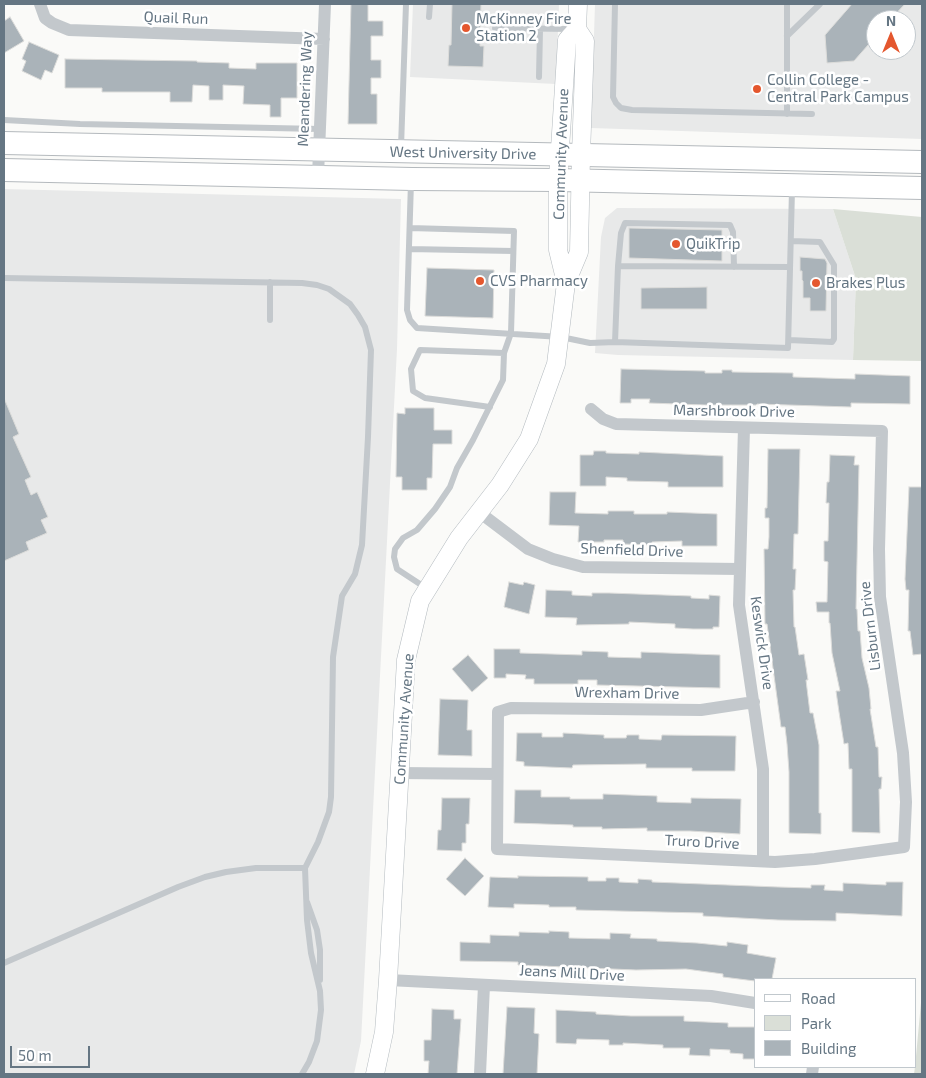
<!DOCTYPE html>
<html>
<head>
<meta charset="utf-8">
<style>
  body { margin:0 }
  #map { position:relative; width:926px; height:1078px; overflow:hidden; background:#fafaf8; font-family:"Exo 2",sans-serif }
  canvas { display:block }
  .frame { position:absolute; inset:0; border:5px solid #657683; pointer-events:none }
  .legend { position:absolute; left:754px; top:978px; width:162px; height:90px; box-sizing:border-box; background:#fff; border:1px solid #c1c8cd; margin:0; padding:6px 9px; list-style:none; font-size:15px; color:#657683 }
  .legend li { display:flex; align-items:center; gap:10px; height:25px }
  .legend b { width:25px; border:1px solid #c1c8cd }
  .north { position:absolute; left:866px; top:10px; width:50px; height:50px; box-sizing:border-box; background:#fff; border:1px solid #c1c8cd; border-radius:50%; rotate:0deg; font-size:14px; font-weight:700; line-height:20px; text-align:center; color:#657683 }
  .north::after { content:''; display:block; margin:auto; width:18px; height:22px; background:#e4572e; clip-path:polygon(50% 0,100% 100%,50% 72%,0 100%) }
  .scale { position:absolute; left:10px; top:1046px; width:80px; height:22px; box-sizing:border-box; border:2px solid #657683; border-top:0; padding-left:6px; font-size:15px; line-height:18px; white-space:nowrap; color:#657683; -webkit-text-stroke:4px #fff; paint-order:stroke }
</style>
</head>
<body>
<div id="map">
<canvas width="926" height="1078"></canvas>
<div class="frame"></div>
<ul class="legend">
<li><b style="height:6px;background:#fff"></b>Road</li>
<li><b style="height:14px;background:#dadfd7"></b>Park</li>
<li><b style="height:14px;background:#aab3b9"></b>Building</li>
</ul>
<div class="north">N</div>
<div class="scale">50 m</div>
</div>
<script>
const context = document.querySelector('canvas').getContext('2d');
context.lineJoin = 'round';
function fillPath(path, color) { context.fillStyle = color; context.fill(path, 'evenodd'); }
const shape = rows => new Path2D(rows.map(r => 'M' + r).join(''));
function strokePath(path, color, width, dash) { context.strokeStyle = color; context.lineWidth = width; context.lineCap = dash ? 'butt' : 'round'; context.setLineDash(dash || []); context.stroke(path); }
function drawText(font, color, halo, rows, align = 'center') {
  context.font = font + ' "Exo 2",sans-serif'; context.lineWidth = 5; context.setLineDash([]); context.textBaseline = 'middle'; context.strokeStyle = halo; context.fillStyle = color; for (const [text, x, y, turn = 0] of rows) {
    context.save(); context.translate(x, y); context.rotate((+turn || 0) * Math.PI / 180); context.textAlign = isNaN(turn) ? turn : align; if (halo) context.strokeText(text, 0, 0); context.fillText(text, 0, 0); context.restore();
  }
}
fillPath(shape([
  [413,4,559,4,556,84,410,77],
  [595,4,922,4,922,139,591,128],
  [876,20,906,20,906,50,876,50],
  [4,189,401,199,397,349,361,1041,354,1074,4,1074],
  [617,208,833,209,856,279,853,360,618,355,595,353,601,237,605,218]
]), '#e8e9e9');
fillPath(shape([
  [833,209,922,217,922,361,853,360,856,279],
  [922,992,922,1074,914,1074,915,1067]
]), '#dadfd7');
const building = shape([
  [351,4,368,4,368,21,383,21,383,36,371,36,371,60,381,60,381,78,371,78,371,94,377,94,377,124,348,124,351,4],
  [452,4,481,4,480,46,484,46,483,67,448,66,449,45,451,45,452,4],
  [852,4,905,4,890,20,876,20,876,36,854,61,827,63,825,35,852,4],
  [10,17,24,41,4,53,4,21,10,17],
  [29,42,59,55,52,73,45,70,41,80,22,71,26,61,22,59,29,42],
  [65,59,197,61,197,62,229,63,229,68,256,69,256,63,297,63,297,98,281,98,281,117,270,117,270,105,243,104,244,86,223,85,223,100,209,100,209,86,193,85,192,102,170,102,170,92,102,92,102,88,65,88,65,59],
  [629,228,722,230,722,261,629,258,629,228],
  [800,257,825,259,827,263,826,311,810,311,810,298,803,298,803,281,802,280,802,271,800,271,800,257],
  [427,268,494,270,493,318,425,316,427,268],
  [707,287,707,309,641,309,641,288,707,287],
  [621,369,705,371,705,373,722,373,722,370,732,370,732,372,793,373,793,377,855,379,855,374,910,376,910,404,851,403,851,407,757,404,756,405,705,405,649,403,650,399,631,399,631,403,620,403,621,369],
  [4,398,19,434,13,437,31,477,25,480,31,495,37,492,48,517,41,520,47,533,26,542,29,550,4,561,4,398],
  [405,408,434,408,434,430,452,430,452,444,433,444,432,478,427,478,427,490,402,490,402,477,396,477,397,413,405,414,405,408],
  [768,449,800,449,798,534,794,534,793,569,796,569,795,590,793,590,794,627,795,627,799,655,804,654,808,680,806,680,810,713,813,713,819,745,819,813,821,813,821,834,789,833,789,772,787,744,785,727,781,727,767,624,765,624,764,549,768,549,769,537,769,518,765,518,765,508,767,508,768,449],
  [594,451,606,451,606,453,639,454,639,452,723,456,723,487,668,487,668,482,627,481,627,478,606,477,606,486,580,486,580,455,593,455,594,451],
  [830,455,855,456,854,465,859,465,856,609,857,609,858,631,860,631,862,658,869,688,871,709,870,709,876,747,878,747,879,777,882,777,881,789,879,789,880,833,852,832,852,769,849,769,848,743,844,744,839,712,836,691,840,691,832,653,830,623,829,623,829,612,817,612,816,602,827,602,828,562,824,561,824,541,828,541,829,503,826,503,827,482,829,482,830,455],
  [909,487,922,487,922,654,913,655,910,631,908,631,909,590,906,590,905,579,909,487],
  [550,492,576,492,575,513,608,514,608,511,634,511,634,514,667,514,667,512,717,514,717,546,682,546,682,541,652,542,652,545,623,544,623,540,604,540,604,542,578,542,579,526,549,525,550,492],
  [509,582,523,585,524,582,535,585,529,614,504,607,509,582],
  [546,590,572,591,572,595,592,596,592,593,609,593,691,596,691,598,709,599,709,595,720,596,719,627,713,627,713,629,693,629,675,628,675,624,629,622,629,624,576,625,577,618,545,617,546,590],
  [494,649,520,649,520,653,582,655,582,651,608,652,608,657,641,658,641,652,720,655,720,688,597,685,597,680,578,680,578,684,534,684,534,679,525,679,526,675,506,674,506,678,494,678,494,649],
  [468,655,488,678,472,692,452,669,468,655],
  [440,699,468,700,467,730,472,730,472,756,438,755,440,699],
  [517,733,542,733,542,737,563,737,563,733,604,735,604,738,626,738,627,735,639,735,639,739,661,740,662,735,736,736,735,771,692,771,692,768,646,768,646,764,573,765,572,768,524,766,524,762,516,761,517,733],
  [515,790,541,790,541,797,570,797,570,799,603,799,603,794,657,796,657,802,691,803,691,798,741,799,740,834,690,831,647,831,647,828,602,829,602,827,573,827,573,825,514,823,515,790],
  [442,798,470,798,469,824,466,824,466,843,462,843,462,851,437,850,438,830,441,830,442,798],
  [465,858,484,876,465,896,446,879,465,858],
  [518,876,588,877,588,881,606,881,606,878,619,878,619,882,638,883,638,879,652,880,652,882,778,887,811,888,811,885,825,885,824,890,843,891,843,883,886,885,886,882,903,882,902,916,836,913,836,921,778,920,703,916,703,913,576,910,576,907,549,907,549,905,514,904,514,908,488,907,490,877,518,878,518,876],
  [549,931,569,932,569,938,610,939,610,933,631,934,630,938,657,939,657,941,697,943,727,946,727,942,748,945,747,953,776,958,772,979,755,979,755,981,723,977,723,974,686,969,636,970,518,965,518,962,460,961,460,942,490,943,490,935,519,936,519,932,549,933,549,931],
  [507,1007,535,1008,534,1033,539,1034,537,1074,503,1074,507,1007],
  [432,1009,454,1010,454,1019,461,1019,457,1074,428,1074,429,1061,424,1061,424,1040,431,1040,432,1009],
  [556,1010,596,1012,596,1014,631,1016,684,1016,684,1021,728,1023,728,1027,755,1027,755,1059,743,1059,743,1054,730,1053,730,1050,710,1049,710,1056,689,1055,690,1048,663,1048,663,1045,623,1043,623,1045,609,1045,609,1040,577,1039,576,1044,556,1043,556,1010]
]);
fillPath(building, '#aab3b9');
strokePath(building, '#dcdcda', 1);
const secondary = shape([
  [566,283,558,250,558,180,567,40,577,29],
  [375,1074,384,1032,388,980,406,660,420,601,459,538,500,485,529,439,556,364,566,283,579,252,581,155,585,41,577,29,578,4]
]);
const highway = shape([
  [4,143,922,162],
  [4,170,412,179,558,180,922,188]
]);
strokePath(secondary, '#b3babf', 19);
strokePath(highway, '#b4b9bd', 24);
strokePath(shape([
  [615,4,613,97,616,103,621,108,632,110,812,114],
  [429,17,430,4],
  [495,28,571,29],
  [787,36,820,4],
  [539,77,540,30],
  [787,114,787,4],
  [4,120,80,124,320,129],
  [401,147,406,4],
  [411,182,407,310,410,320,417,328,561,337,590,343,615,342,788,348,792,190],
  [410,228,514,231,511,333,504,353,503,380,473,440,457,468,450,487,435,509,417,530,403,538,395,549,394,557,397,569,426,588],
  [409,249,513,251],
  [618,266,621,233,625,223,730,225,733,232,734,267],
  [4,278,302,283,317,285,329,289,350,304,358,315,365,327,371,350,368,437,362,545,355,574,342,596,333,657,331,797,329,812,318,842,305,868,307,920,311,953,320,991,321,1010,317,1041,309,1062,302,1074],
  [270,282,270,320],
  [789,340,832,342,834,339,834,265,820,242,791,241],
  [615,342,618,266,790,267],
  [490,407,425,398,413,391,411,369,420,350,504,353],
  [307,902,317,930,320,950,320,980],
  [4,963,178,887,205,877,226,872,256,868,305,868]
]), '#c3c8cc', 6);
strokePath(shape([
  [40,4,45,18,52,23,69,30,324,39],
  [318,176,325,4],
  [591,409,603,419,616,424,882,431,879,549,880,597,903,753,906,802,904,847,815,859,775,862,497,849,498,712,511,708,701,710,754,702],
  [744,428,739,605,763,769,763,861],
  [479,512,528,549,553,559,583,567,739,569],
  [400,773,497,774],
  [388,980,711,996,755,1003],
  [480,1074,484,985],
  [812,1074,813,1067]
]), '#c3c8cc', 12);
strokePath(secondary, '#fff', 18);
strokePath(highway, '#fff', 22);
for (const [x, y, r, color] of [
  [466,28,5,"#e4572e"],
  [757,89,5,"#e4572e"],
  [676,244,5,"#e4572e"],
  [480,281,5,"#e4572e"],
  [816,283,5,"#e4572e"]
]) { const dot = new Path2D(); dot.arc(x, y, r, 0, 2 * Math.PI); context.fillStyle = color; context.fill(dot); strokePath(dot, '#fff', 2); }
drawText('15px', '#657683', '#fff', [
  ["Quail Run",176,18,2],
  ["Meandering Way",305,89,-88],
  ["West University Drive",463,153,1],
  ["Community Avenue",561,154,-88],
  ["Marshbrook Drive",734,411,1],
  ["Shenfield Drive",632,550,2],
  ["Lisburn Drive",870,626,-97],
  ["Keswick Drive",762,643,82],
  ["Wrexham Drive",627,693,1],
  ["Community Avenue",404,719,-86],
  ["Truro Drive",702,842,3],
  ["Jeans Mill Drive",572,973,3]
]);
drawText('15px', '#657683', '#fff', [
  ["McKinney Fire",476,19],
  ["Station 2",476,36],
  ["Collin College -",767,80],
  ["Central Park Campus",767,97],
  ["QuikTrip",686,244],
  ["CVS Pharmacy",490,281],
  ["Brakes Plus",826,283]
], 'left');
</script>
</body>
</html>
